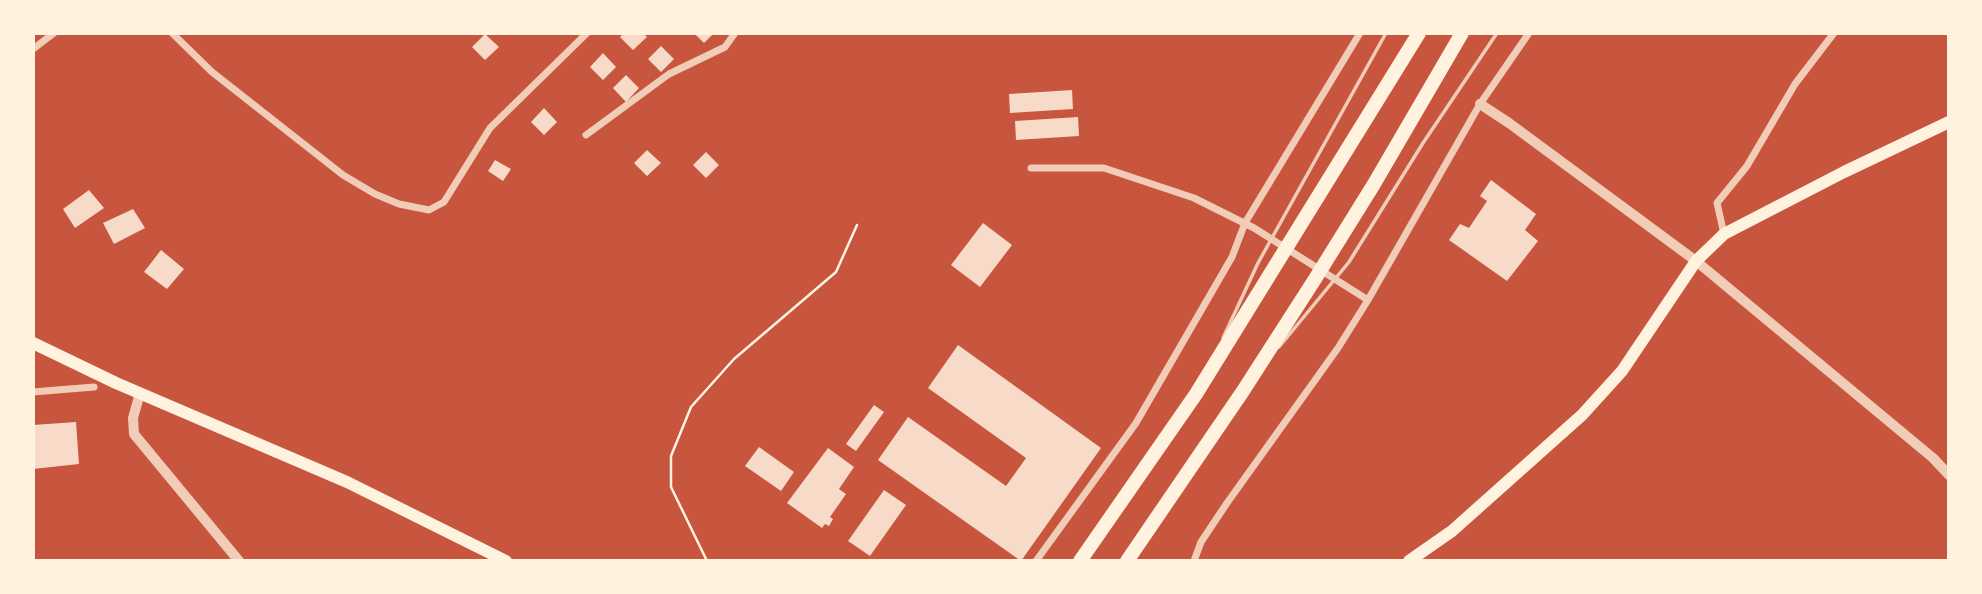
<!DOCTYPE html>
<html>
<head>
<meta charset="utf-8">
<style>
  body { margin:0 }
  #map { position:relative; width:1982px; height:594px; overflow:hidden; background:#c8553d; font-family:Overpass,sans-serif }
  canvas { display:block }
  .frame { position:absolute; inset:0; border:35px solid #fff3e0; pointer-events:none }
</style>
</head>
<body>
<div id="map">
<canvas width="1982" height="594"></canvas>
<div class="frame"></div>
</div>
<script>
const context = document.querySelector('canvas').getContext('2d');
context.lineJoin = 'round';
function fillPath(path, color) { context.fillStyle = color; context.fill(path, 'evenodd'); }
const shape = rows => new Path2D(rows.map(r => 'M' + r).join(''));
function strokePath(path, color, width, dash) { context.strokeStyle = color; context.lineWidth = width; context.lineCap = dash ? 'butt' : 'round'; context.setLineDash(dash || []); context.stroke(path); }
fillPath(shape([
  [624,33,643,33,647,37,633,50,620,37],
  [694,33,714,33,704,43],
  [485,34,499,47,485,60,472,47],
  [661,46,674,59,661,72,648,59],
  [603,53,616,67,603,80,590,67],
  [626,75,639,88,626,102,613,88],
  [1072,90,1073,109,1010,113,1009,94],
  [544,108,557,122,544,135,531,122],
  [1078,117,1079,136,1016,140,1015,121],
  [647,150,661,163,647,176,634,163],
  [706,152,719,165,706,178,693,165],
  [495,160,511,169,503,181,488,171],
  [1491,180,1536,214,1525,230,1538,241,1507,281,1449,240,1460,224,1469,228,1487,201,1480,196],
  [89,190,104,208,75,228,63,209],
  [133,209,145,228,114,244,103,223],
  [983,223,1012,245,980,287,951,265],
  [161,250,184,269,167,289,144,272],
  [958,345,1101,448,1021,561,878,460,908,417,1006,486,1026,458,928,388],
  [874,405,884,412,856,451,846,444],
  [76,422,79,464,33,469,33,425],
  [759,447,794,472,781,491,745,466],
  [828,448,854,467,839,489,846,494,830,517,833,519,829,526,825,524,822,528,787,503],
  [884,490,906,505,870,556,848,541]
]), '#f7dbc8');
strokePath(shape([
  [707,561,671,487,671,456,691,407,734,359,836,272,857,225]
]), '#fff3e0', 2.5);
strokePath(shape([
  [1223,338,1258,263,1386,33],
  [1279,347,1349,262,1423,143,1497,33]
]), '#f1ccb7', 3.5);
strokePath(shape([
  [172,33,212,72,343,175,375,194,399,204,429,210,444,202,490,128,587,33],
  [33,49,54,33],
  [586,135,669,74,725,47,735,33],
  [1031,168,1104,168,1194,198,1254,228,1368,300],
  [1724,234,1717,203,1747,166,1795,84,1834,33],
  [33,392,94,387],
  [1036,561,1136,423,1232,257,1245,223,1360,33],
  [1194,561,1201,542,1227,503,1338,348,1368,300,1480,104,1529,33]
]), '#f1ccb7', 7);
strokePath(shape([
  [1480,104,1509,123,1696,261,1933,458,1949,475],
  [140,393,133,418,134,434,239,561]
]), '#f1ccb7', 10);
strokePath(shape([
  [33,343,116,383,347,482,506,561],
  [1409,561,1452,531,1582,415,1622,371,1696,261,1724,234,1844,172,1949,122]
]), '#fff3e0', 12);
strokePath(shape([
  [1080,561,1196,394,1419,33],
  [1127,561,1243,391,1315,279,1374,184,1462,33]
]), '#fff3e0', 14);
</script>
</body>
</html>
